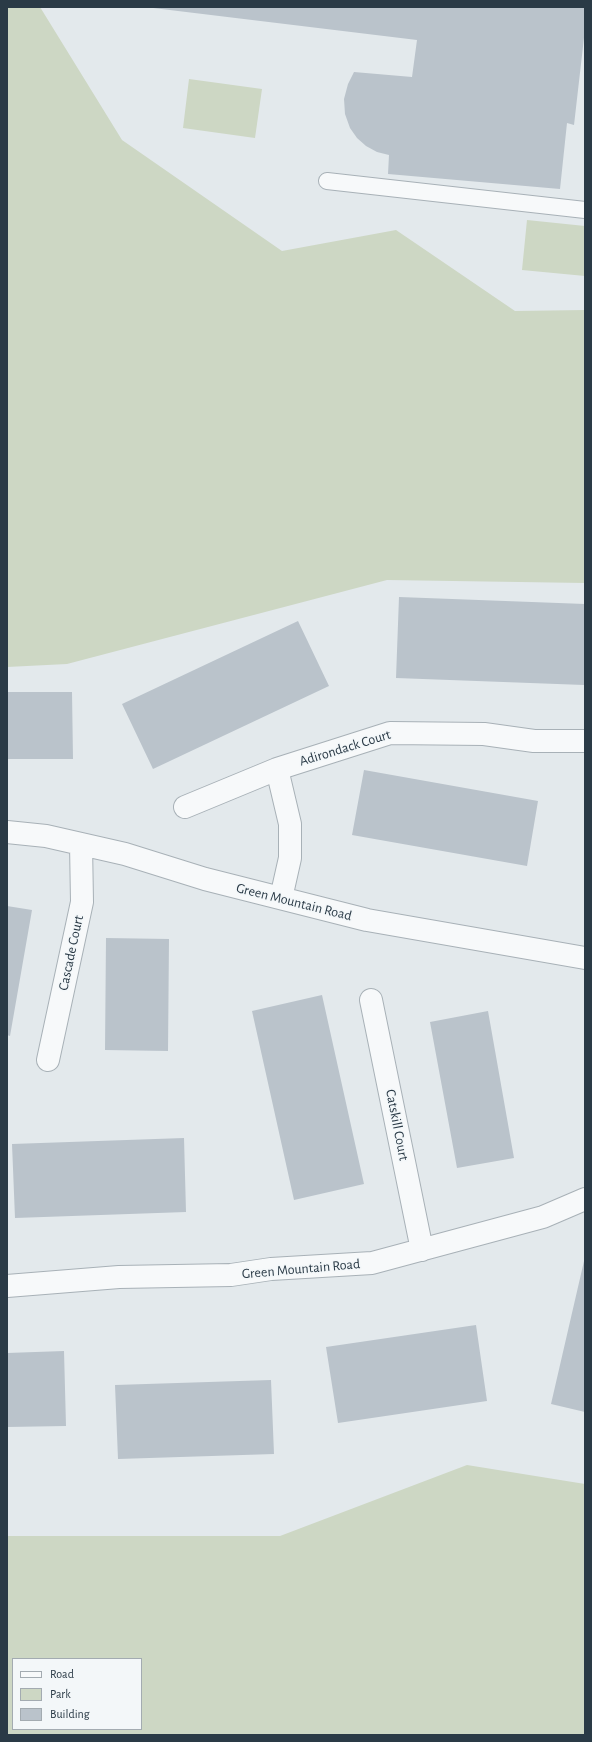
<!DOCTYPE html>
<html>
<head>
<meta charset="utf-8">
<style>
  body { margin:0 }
  #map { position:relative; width:592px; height:1742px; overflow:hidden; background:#e3e9ec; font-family:"Alegreya Sans",sans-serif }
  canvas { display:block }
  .frame { position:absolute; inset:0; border:8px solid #2a3a46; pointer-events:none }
  .legend { position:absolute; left:12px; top:1658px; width:130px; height:72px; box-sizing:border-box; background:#f3f7f9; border:1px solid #a3abb1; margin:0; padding:5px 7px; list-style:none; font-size:12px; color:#2a3a46 }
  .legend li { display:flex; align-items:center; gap:8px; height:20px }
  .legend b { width:20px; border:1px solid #a3abb1 }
</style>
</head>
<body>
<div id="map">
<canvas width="592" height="1742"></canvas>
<div class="frame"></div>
<ul class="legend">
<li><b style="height:5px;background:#f7f9fa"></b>Road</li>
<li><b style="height:11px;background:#cdd7c4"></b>Park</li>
<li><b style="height:11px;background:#bac3cb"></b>Building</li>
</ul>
</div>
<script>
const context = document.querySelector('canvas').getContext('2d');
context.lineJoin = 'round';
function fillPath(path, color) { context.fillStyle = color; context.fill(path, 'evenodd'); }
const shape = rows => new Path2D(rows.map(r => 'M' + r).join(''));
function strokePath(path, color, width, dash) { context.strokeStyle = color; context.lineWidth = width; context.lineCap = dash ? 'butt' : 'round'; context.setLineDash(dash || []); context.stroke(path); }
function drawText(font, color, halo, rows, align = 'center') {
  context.font = font + ' "Alegreya Sans",sans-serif'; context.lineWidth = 3; context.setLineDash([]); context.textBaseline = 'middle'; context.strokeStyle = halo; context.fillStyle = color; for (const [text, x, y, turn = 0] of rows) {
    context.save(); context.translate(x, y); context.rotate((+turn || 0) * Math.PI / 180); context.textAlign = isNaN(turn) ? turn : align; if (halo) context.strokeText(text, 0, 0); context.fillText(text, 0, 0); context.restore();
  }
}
fillPath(shape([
  [7,7,40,7,122,140,282,251,396,230,515,311,585,310,585,583,387,580,67,664,7,667],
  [189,79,262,89,255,138,183,128],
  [527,220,585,226,585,276,522,270],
  [467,1465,585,1484,585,1735,7,1735,7,1536,280,1536],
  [13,1659,141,1659,141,1729,13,1729]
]), '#cdd7c4');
fillPath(shape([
  [145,7,585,7,585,29,574,125,567,123,560,189,388,174,389,155,377,152,366,146,357,138,350,128,345,114,344,99,348,84,354,72,412,77,417,40],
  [399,597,585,604,584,685,396,678],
  [298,621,329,686,153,769,122,704],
  [7,692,72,692,73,759,7,759],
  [364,770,538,801,527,866,352,835],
  [7,906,32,910,10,1036,7,1035],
  [106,938,169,939,168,1051,105,1050],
  [322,995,364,1184,294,1200,252,1011],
  [488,1011,514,1158,457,1168,430,1022],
  [184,1138,186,1212,15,1218,12,1144],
  [584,1261,585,1261,585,1412,551,1404],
  [476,1325,487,1401,338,1423,326,1347],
  [64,1351,66,1426,7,1427,7,1353],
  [271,1380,274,1454,118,1459,115,1385]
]), '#bac3cb');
const lane = shape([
  [327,181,585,210]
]);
const street = shape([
  [277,769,290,824,290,858,281,898],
  [185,807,277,769,390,733,484,734,534,741,585,741],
  [7,832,46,836,125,854,205,879,367,920,585,958],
  [371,1000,422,1250],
  [48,1060,82,902,81,844],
  [7,1286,119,1277,231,1275,271,1269,372,1263,543,1217,585,1199]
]);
strokePath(lane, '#a8b1b7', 18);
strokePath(street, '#a8b1b7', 24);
strokePath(lane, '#f7f9fa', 16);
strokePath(street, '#f7f9fa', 22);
drawText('14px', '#2a3a46', '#f3f7f9', [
  ["Adirondack Court",345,748,-17],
  ["Green Mountain Road",294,902,14],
  ["Cascade Court",71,953,-78],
  ["Catskill Court",397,1125,79],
  ["Green Mountain Road",301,1269,-5]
]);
</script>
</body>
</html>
